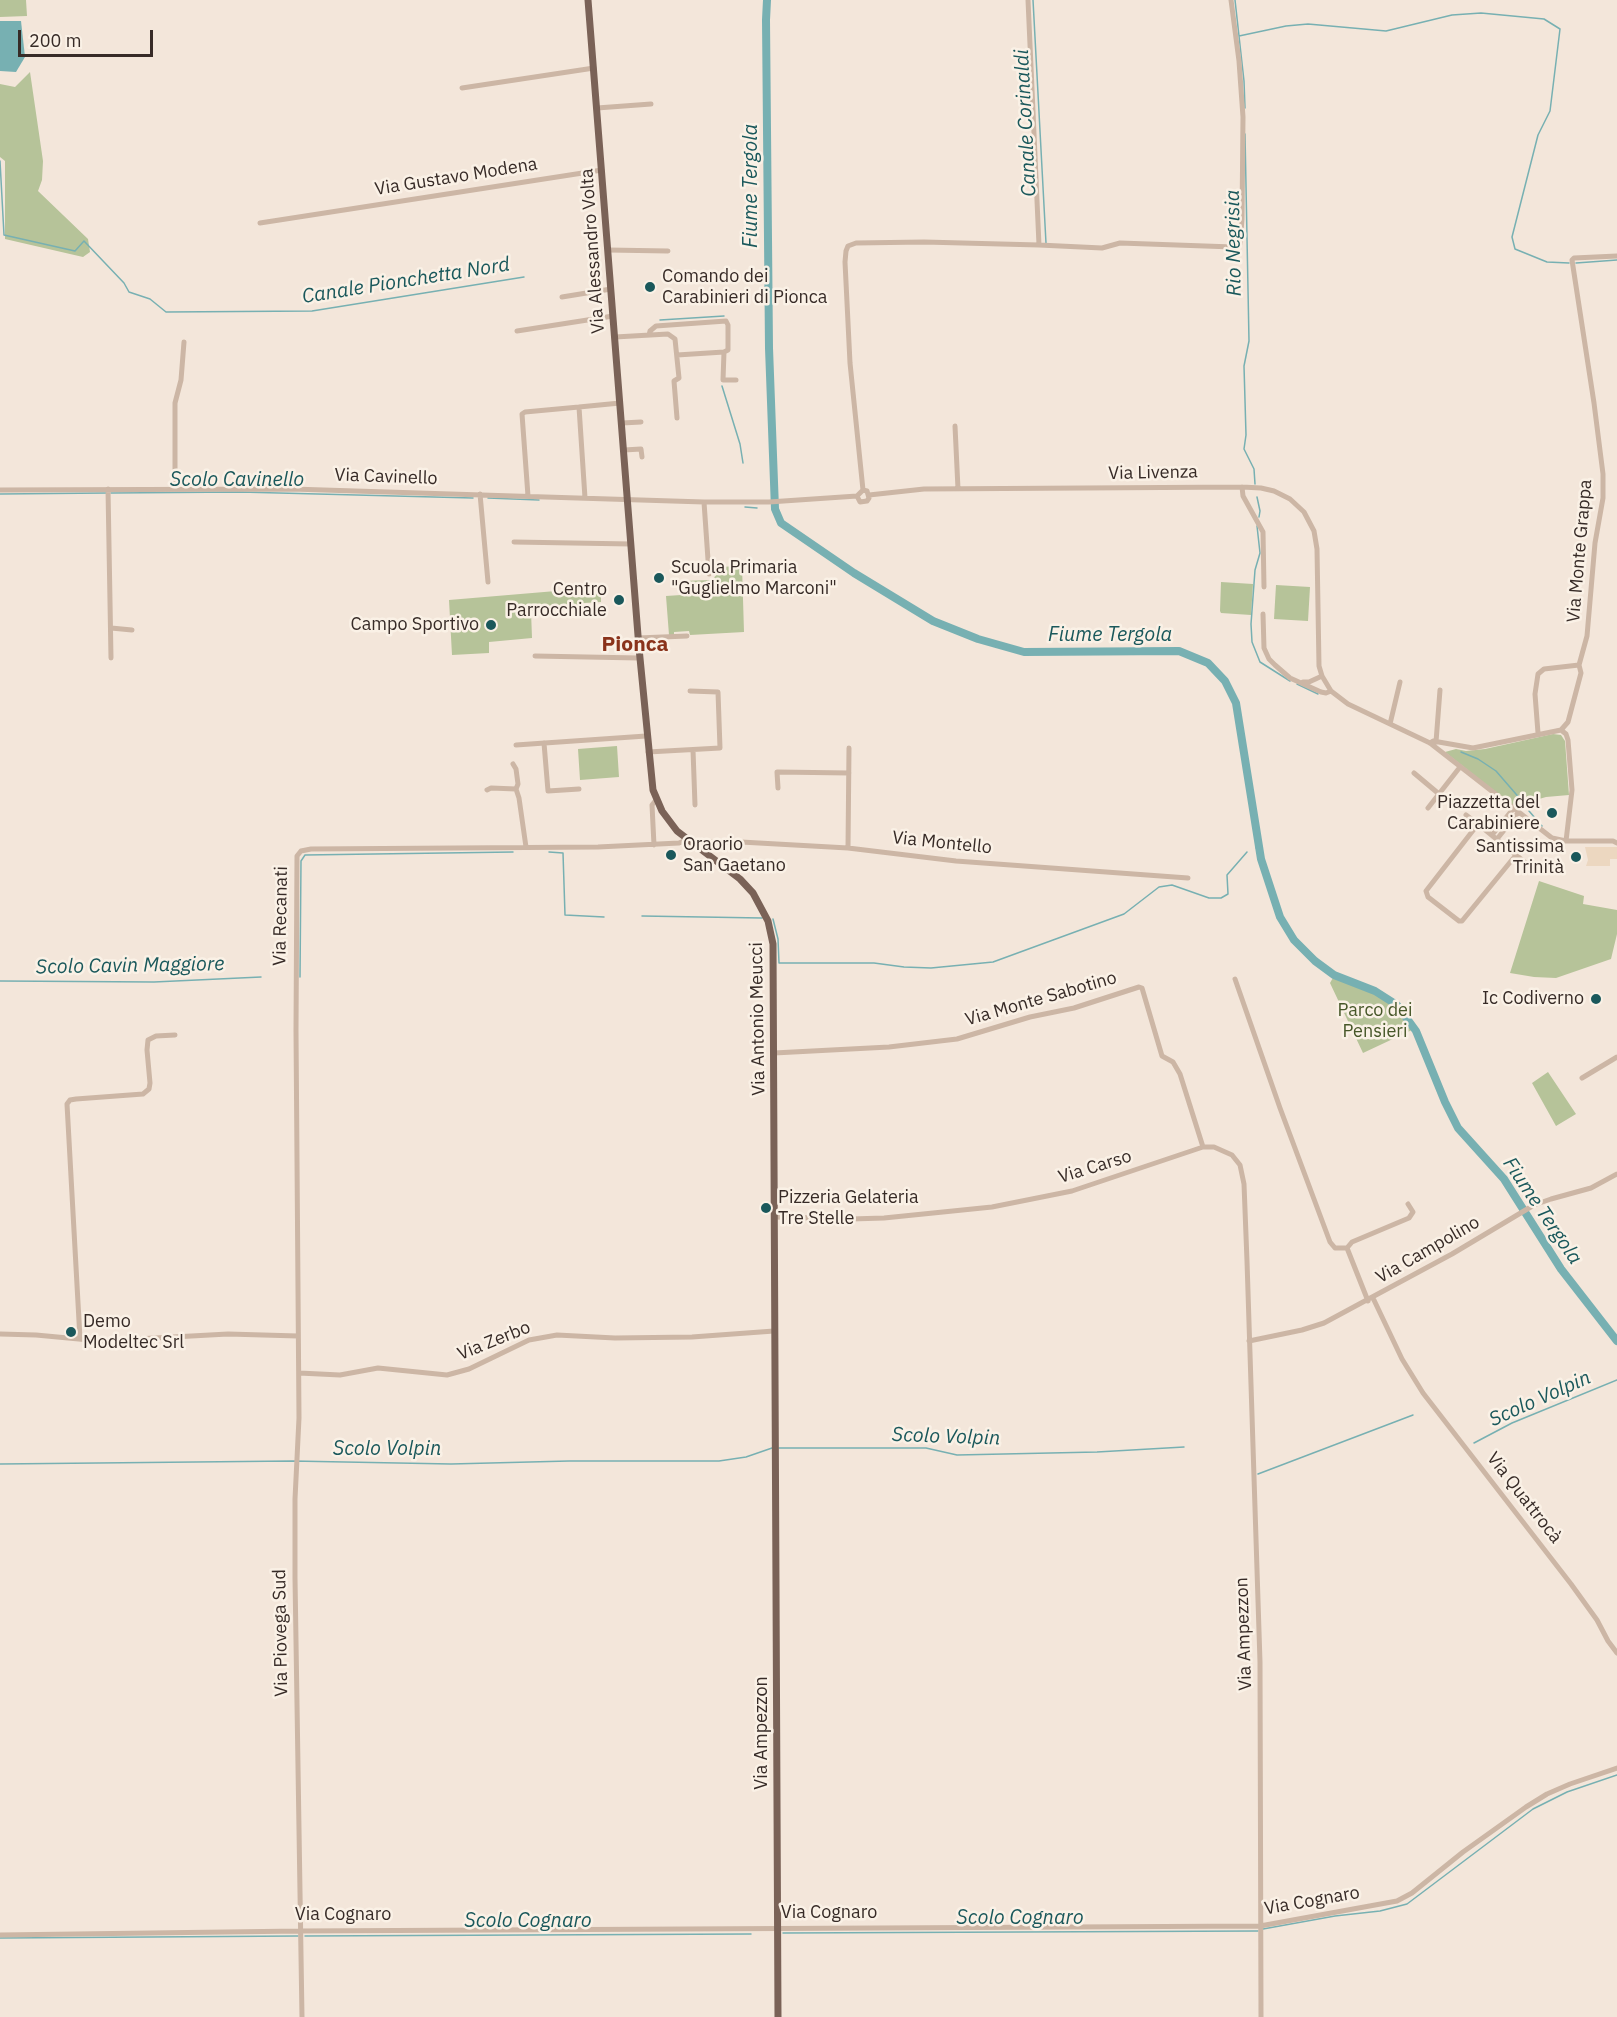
<!DOCTYPE html>
<html>
<head>
<meta charset="utf-8">
<style>
  body { margin:0 }
  #map { position:relative; width:1617px; height:2017px; overflow:hidden; background:#f3e6da; font-family:"IBM Plex Sans",sans-serif }
  canvas { display:block }
  .scale { position:absolute; left:18px; top:30px; width:135px; height:27px; box-sizing:border-box; border:3px solid #372b27; border-top:0; padding-left:8px; font-size:18px; line-height:21px; white-space:nowrap; color:#372b27; -webkit-text-stroke:4px #faf1e6; paint-order:stroke }
</style>
</head>
<body>
<div id="map">
<canvas width="1617" height="2017"></canvas>
<div class="scale">200 m</div>
</div>
<script>
const context = document.querySelector('canvas').getContext('2d');
context.lineJoin = 'round';
function fillPath(path, color) { context.fillStyle = color; context.fill(path, 'evenodd'); }
const shape = rows => new Path2D(rows.map(r => 'M' + r).join(''));
function strokePath(path, color, width, dash) { context.strokeStyle = color; context.lineWidth = width; context.lineCap = dash ? 'butt' : 'round'; context.setLineDash(dash || []); context.stroke(path); }
function drawText(font, color, halo, rows, align = 'center') {
  context.font = font + ' "IBM Plex Sans",sans-serif'; context.lineWidth = 5; context.setLineDash([]); context.textBaseline = 'middle'; context.strokeStyle = halo; context.fillStyle = color; for (const [text, x, y, turn = 0] of rows) {
    context.save(); context.translate(x, y); context.rotate((+turn || 0) * Math.PI / 180); context.textAlign = isNaN(turn) ? turn : align; if (halo) context.strokeText(text, 0, 0); context.fillText(text, 0, 0); context.restore();
  }
}
fillPath(shape([
  [0,0,26,0,27,16,0,17],
  [30,72,43,161,42,180,38,191,88,239,90,252,83,257,5,239,5,161,0,157,0,84,15,87],
  [742,566,744,632,690,635,689,631,674,632,674,635,669,635,666,596,681,595,681,581,712,580,717,574,717,567],
  [1221,582,1253,584,1251,615,1221,613,1220,611],
  [1276,585,1310,587,1308,621,1274,619],
  [556,591,560,593,601,592,601,602,584,603,578,604,578,607,531,611,532,638,489,642,489,653,452,655,449,600],
  [1553,734,1561,735,1565,741,1569,795,1546,797,1522,804,1512,805,1445,752,1456,749,1466,751,1485,749],
  [617,746,619,777,580,780,578,749],
  [1539,881,1584,896,1583,904,1617,910,1617,934,1611,959,1556,978,1534,977,1510,973],
  [1334,976,1374,992,1397,1007,1412,1030,1363,1053,1330,983],
  [1548,1072,1576,1114,1556,1126,1532,1083]
]), '#b6c399');
fillPath(shape([
  [1585,847,1617,847,1617,859,1610,859,1610,866,1586,866,1588,860]
]), '#ecd7c0');
fillPath(shape([
  [0,21,21,21,25,57,16,72,0,71]
]), '#77b0b2');
strokePath(shape([
  [1033,0,1046,243],
  [1235,0,1244,81,1245,108],
  [1239,36,1286,26,1308,24,1386,31,1452,15,1481,13,1544,19,1560,29,1550,111,1538,135,1512,237,1515,249,1547,262,1569,263],
  [1245,134,1249,341,1244,366,1246,435,1244,449,1254,469,1255,484],
  [0,161,4,235,75,251,84,241,124,283,129,292,150,299,166,312,312,311,524,277],
  [1576,263,1617,260],
  [660,320,724,316],
  [722,386,740,444,743,463],
  [111,493,240,492,473,498],
  [0,494,106,493],
  [1257,497,1260,511,1259,517],
  [488,498,539,500],
  [745,507,757,508],
  [772,508,775,507],
  [1257,526,1260,553,1255,570,1251,624,1252,642,1260,662,1290,681],
  [1297,684,1318,694],
  [1461,752,1478,759,1496,771,1522,801],
  [1529,811,1542,826],
  [1256,848,1258,847],
  [549,852,563,853,565,915,604,917],
  [642,916,762,918],
  [773,919,778,939,779,963,874,963,904,967,931,968,993,962,1124,914,1159,887,1172,885,1209,898,1221,898,1228,894,1227,875,1247,852],
  [300,977,301,861,305,855,513,852],
  [0,981,154,982,261,977],
  [1474,1443,1512,1423,1617,1380],
  [779,1448,926,1448,957,1455,1097,1452,1184,1447],
  [0,1464,292,1461,451,1464,569,1461,719,1461,746,1457,772,1448],
  [1258,1474,1413,1415],
  [1263,1929,1335,1916,1380,1911,1407,1904,1533,1809,1567,1792,1617,1775],
  [783,1933,1258,1931],
  [305,1936,751,1934],
  [0,1938,298,1936]
]), '#77b0b2', 1.5);
strokePath(shape([
  [767,0,766,20,769,348,775,509,781,523,854,573,933,621,978,639,1024,652,1179,651,1208,663,1225,681,1236,703,1261,859,1280,917,1294,940,1315,961,1334,975,1375,991,1397,1005,1416,1031,1445,1102,1458,1128,1504,1179,1561,1269,1617,1341]
]), '#77b0b2', 8);
strokePath(shape([
  [1028,0,1039,245,1102,248,1120,243,1233,247,1240,244,1242,219,1243,117,1239,61,1231,0],
  [462,88,594,68],
  [597,108,651,104],
  [260,223,602,170],
  [608,250,668,251],
  [562,297,611,289],
  [517,331,613,316],
  [649,335,650,331,656,326,726,321,728,325,728,350,724,352],
  [615,337,668,334,675,339,679,378,674,381,677,418],
  [677,355,724,352,723,380,736,380],
  [622,423,641,422],
  [955,426,958,489],
  [624,450,641,449,642,457],
  [1242,487,1243,496,1263,532,1264,587],
  [108,489,111,658],
  [175,489,175,403,181,380,184,342],
  [0,490,292,489,704,502,769,502,857,496,863,490,867,491,869,498,867,501,860,502,857,496],
  [863,490,850,363,845,262,846,251,848,246,856,243,924,242,1039,245],
  [480,494,488,582],
  [869,495,924,489,1242,487,1261,488,1274,491,1290,499,1304,512,1314,531,1317,549,1319,666,1322,676,1331,691,1348,704,1430,743,1552,838,1566,841,1613,841,1617,843],
  [528,496,522,414,525,412,579,407],
  [585,498,579,407,620,403],
  [704,502,709,574],
  [514,542,631,544],
  [1263,614,1264,648,1269,659,1275,665,1290,678,1321,692,1326,693,1331,691],
  [111,628,132,630],
  [638,638,687,636],
  [535,656,639,658],
  [1303,682,1309,682,1322,676],
  [1390,724,1400,682],
  [1561,730,1568,722,1581,673,1579,665,1587,636,1595,543,1603,498,1603,474,1594,403,1572,260,1574,258,1617,256],
  [1561,730,1566,734,1568,740,1572,790,1566,841],
  [1538,733,1535,694,1538,674,1544,669,1579,665],
  [1436,742,1440,690],
  [544,743,548,791,579,789],
  [1430,743,1433,741,1473,748,1561,730],
  [516,745,646,736],
  [693,750,695,805],
  [648,752,720,748,718,692,690,691],
  [513,764,516,769,518,784,516,789,519,798,526,847],
  [1414,773,1439,794],
  [778,788,777,772,849,773],
  [487,790,491,788,516,789],
  [1428,808,1460,767],
  [1466,815,1478,824],
  [1478,824,1516,855,1462,921,1459,921,1428,897,1426,891,1478,824],
  [1492,835,1513,809],
  [1497,839,1518,813],
  [654,845,652,805,656,800],
  [695,846,703,842,741,842,848,848,956,861,1188,878],
  [848,848,849,748],
  [1516,855,1528,865],
  [1235,979,1280,1108,1330,1242,1335,1248,1347,1248,1368,1301],
  [774,1053,889,1047,957,1039,1030,1017,1074,1008,1139,987,1142,988,1162,1056,1173,1062,1180,1074,1203,1147],
  [1582,1078,1617,1057],
  [775,1217,851,1219,884,1218,992,1207,1072,1191,1203,1147,1214,1147,1232,1155,1240,1165,1244,1184,1247,1261,1260,1662,1261,2017],
  [1347,1248,1352,1242,1409,1218,1413,1212,1408,1204],
  [1373,1298,1402,1359,1423,1393,1571,1584,1597,1620,1608,1641,1617,1653],
  [0,1334,36,1335,100,1341,228,1334,298,1336],
  [80,1339,67,1104,70,1100,76,1099,143,1094,149,1089,150,1083,147,1050,148,1040,156,1036,175,1035],
  [1249,1341,1302,1330,1324,1323,1452,1254,1534,1205,1551,1199,1591,1188,1617,1174],
  [299,1373,340,1375,378,1368,447,1375,469,1369,529,1340,557,1335,615,1338,692,1337,774,1331],
  [0,1935,300,1931,1260,1926,1397,1901,1412,1893,1463,1852,1526,1807,1547,1794,1570,1784,1617,1768],
  [302,2017,295,1578,295,1499,299,1418,296,1030,297,856,301,851,311,849,598,847,679,843,686,840]
]), '#ccb6a5', 5);
strokePath(shape([
  [588,0,639,648,653,790,662,811,677,831,740,879,753,893,768,921,773,944,778,2017]
]), '#7a6257', 7);
for (const [x, y, r, color] of [
  [650,287,6,"#1a585b"],
  [659,578,6,"#1a585b"],
  [619,600,6,"#1a585b"],
  [491,625,6,"#1a585b"],
  [1552,813,6,"#1a585b"],
  [671,855,6,"#1a585b"],
  [1576,857,6,"#1a585b"],
  [1596,999,6,"#1a585b"],
  [766,1208,6,"#1a585b"],
  [71,1332,6,"#1a585b"]
]) { const dot = new Path2D(); dot.arc(x, y, r, 0, 2 * Math.PI); context.fillStyle = color; context.fill(dot); strokePath(dot, '#faf1e6', 2); }
drawText('18px', '#372b27', '#faf1e6', [
  ["Via Gustavo Modena",456,177,-9],
  ["Via Alessandro Volta",593,251,-94],
  ["Via Livenza",1153,473,-1],
  ["Via Cavinello",386,477,2],
  ["Via Monte Grappa",1580,551,-85],
  ["Via Montello",942,843,6],
  ["Via Recanati",281,916,-89],
  ["Via Monte Sabotino",1041,999,-16],
  ["Via Antonio Meucci",758,1019,-91],
  ["Via Carso",1095,1167,-17],
  ["Via Campolino",1428,1250,-30],
  ["Via Zerbo",494,1341,-22],
  ["Via Quattrocà",1524,1498,52],
  ["Via Piovega Sud",281,1633,-91],
  ["Via Ampezzon",1244,1634,-92],
  ["Via Ampezzon",762,1733,-90],
  ["Via Cognaro",1312,1901,-10],
  ["Via Cognaro",829,1913],
  ["Via Cognaro",343,1915]
]);
drawText('18px', '#372b27', '#faf1e6', [
  ["Comando dei",662,277],
  ["Carabinieri di Pionca",662,298],
  ["Scuola Primaria",671,568],
  ["\"Guglielmo Marconi\"",671,589],
  ["Centro",607,590,"right"],
  ["Parrocchiale",607,611,"right"],
  ["Campo Sportivo",479,625,"right"],
  ["Piazzetta del",1540,803,"right"],
  ["Carabiniere",1540,824,"right"],
  ["Oraorio",683,845],
  ["San Gaetano",683,866],
  ["Santissima",1564,847,"right"],
  ["Trinità",1564,868,"right"],
  ["Ic Codiverno",1584,999,"right"],
  ["Pizzeria Gelateria",778,1198],
  ["Tre Stelle",778,1219],
  ["Demo",83,1322],
  ["Modeltec Srl",83,1343]
], 'left');
drawText('18px', '#475729', '#faf1e6', [
  ["Parco dei",1375,1011],
  ["Pensieri",1375,1032]
]);
drawText('italic 20px', '#1a585b', '#faf1e6', [
  ["Canale Corinaldi",1026,123,-93],
  ["Fiume Tergola",751,186,-90],
  ["Rio Negrisia",1234,243,-91],
  ["Canale Pionchetta Nord",406,281,-9],
  ["Scolo Cavinello",237,480],
  ["Fiume Tergola",1110,635],
  ["Scolo Cavin Maggiore",130,966,-1],
  ["Fiume Tergola",1542,1211,56],
  ["Scolo Volpin",1540,1399,-24],
  ["Scolo Volpin",946,1437,2],
  ["Scolo Volpin",387,1449],
  ["Scolo Cognaro",1020,1918],
  ["Scolo Cognaro",528,1921]
]);
drawText('bold 21px', '#8a331b', '#faf1e6', [
  ["Pionca",635,645]
]);
</script>
</body>
</html>
